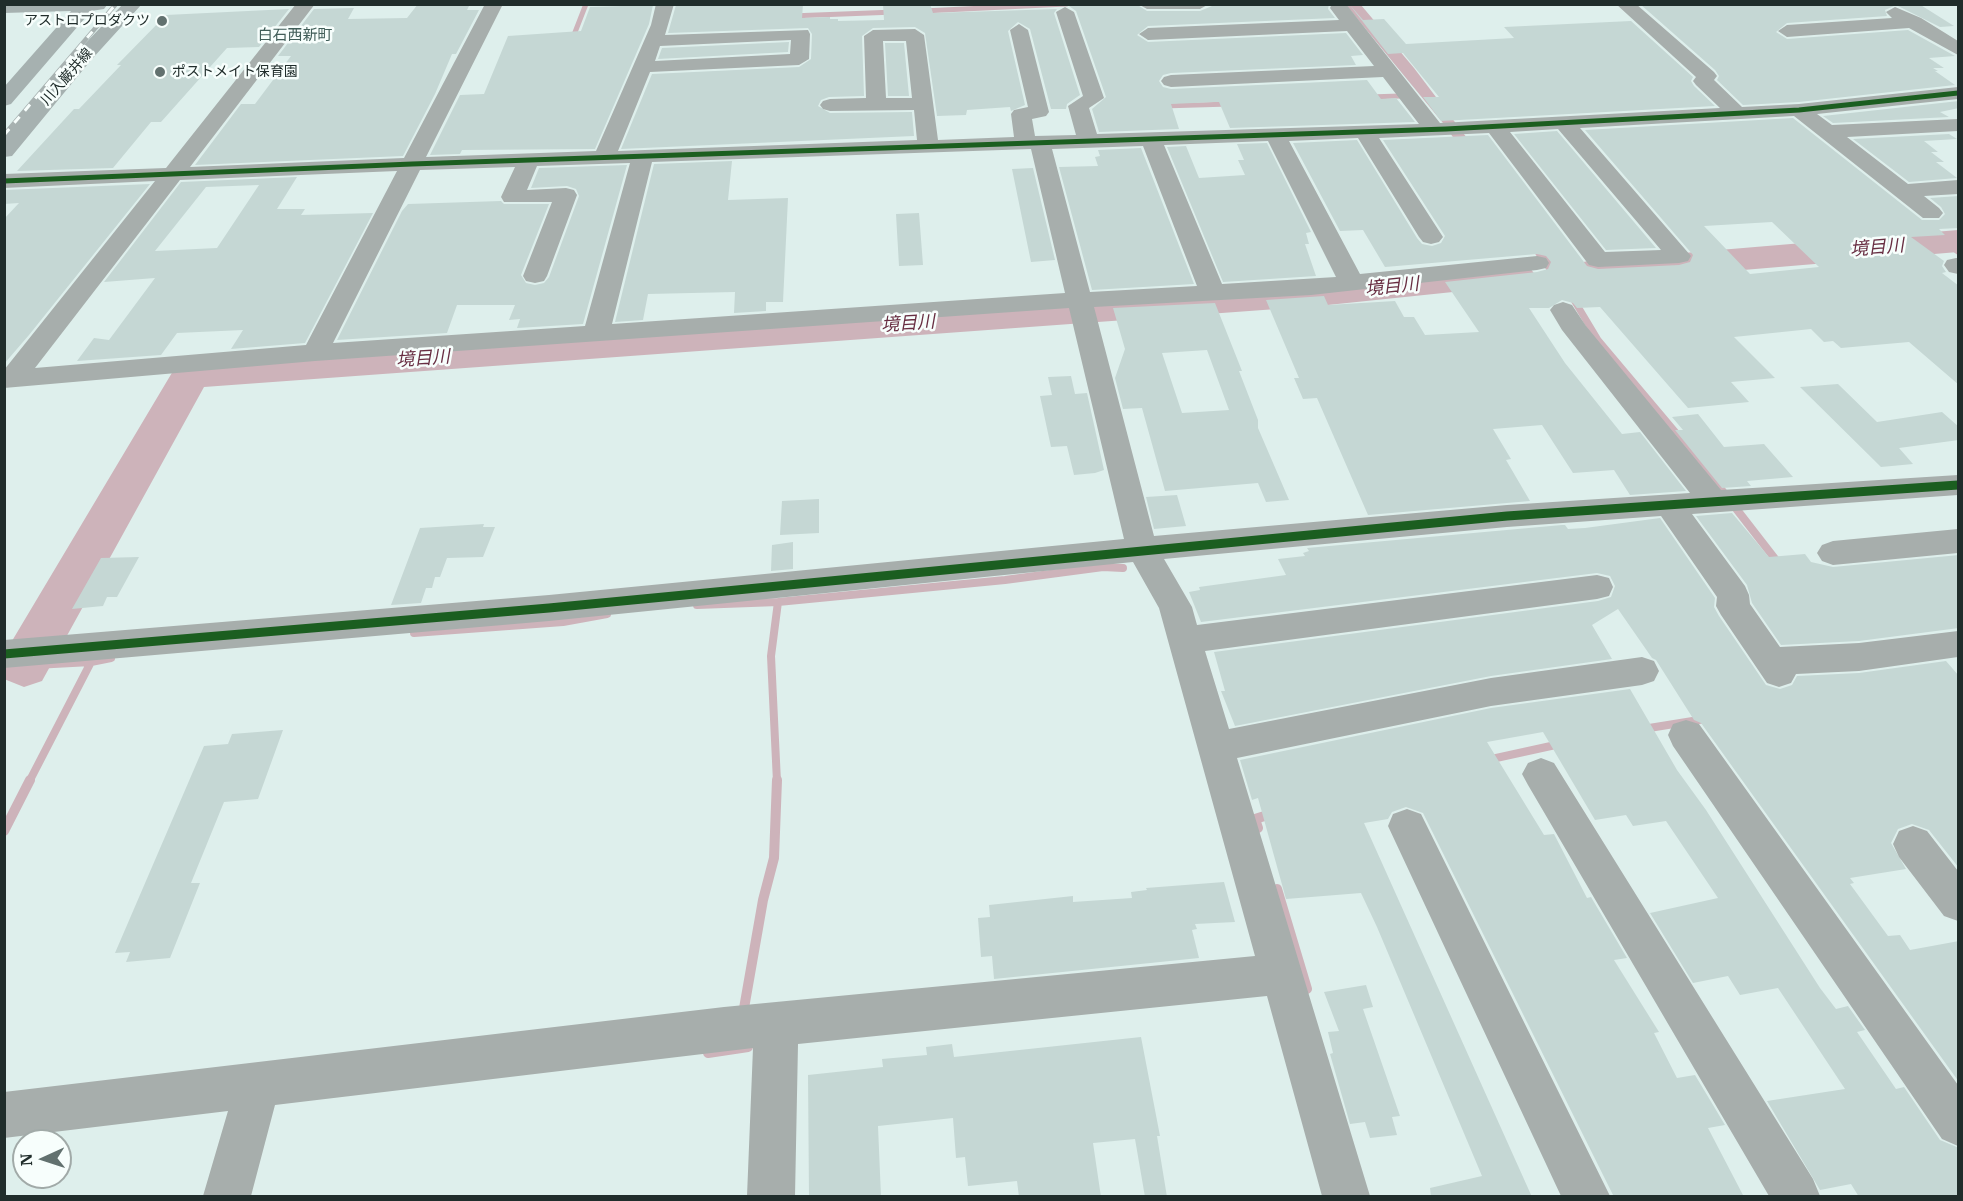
<!DOCTYPE html>
<html>
<head>
<meta charset="utf-8">
<style>
  body { margin:0 }
  #map { position:relative; width:1963px; height:1201px; overflow:hidden; background:#deefec; font-family:"IBM Plex Serif",serif }
  canvas { display:block }
  .frame { position:absolute; inset:0; border:6px solid #202d2b; pointer-events:none }
  .north { position:absolute; left:12px; top:1129px; width:60px; height:60px; box-sizing:border-box; background:#f7fefc; border:2px solid #a1aaa8; border-radius:50%; rotate:267deg; font-size:16px; font-weight:700; line-height:24px; text-align:center; color:#202d2b }
  .north::after { content:''; display:block; margin:auto; width:21px; height:27px; background:#62716f; clip-path:polygon(50% 0,100% 100%,50% 72%,0 100%) }
</style>
</head>
<body>
<div id="map">
<canvas width="1963" height="1201"></canvas>
<div class="frame"></div>
<div class="north">N</div>
</div>
<script>
const context = document.querySelector('canvas').getContext('2d');
context.lineJoin = 'round';
function fillPath(path, color) { context.fillStyle = color; context.fill(path, 'evenodd'); }
const shape = rows => new Path2D(rows.map(r => 'M' + r).join(''));
function strokePath(path, color, width, dash) { context.strokeStyle = color; context.lineWidth = width; context.lineCap = dash ? 'butt' : 'round'; context.setLineDash(dash || []); context.stroke(path); }
function drawText(font, color, halo, rows, align = 'center') {
  context.font = font + ' "IBM Plex Serif","Noto Sans JP",serif'; context.lineWidth = 5; context.setLineDash([]); context.textBaseline = 'middle'; context.strokeStyle = halo; context.fillStyle = color; for (const [text, x, y, turn = 0] of rows) {
    context.save(); context.translate(x, y); context.rotate((+turn || 0) * Math.PI / 180); context.textAlign = isNaN(turn) ? turn : align; if (halo) context.strokeText(text, 0, 0); context.fillText(text, 0, 0); context.restore();
  }
}
fillPath(shape([
  [1346,5,1361,5,1414,68,1557,257,1550,275,1443,123]
]), '#cdb3ba');
strokePath(shape([
  [923,11,1066,4],
  [791,16,895,12],
  [572,40,586,4],
  [1369,97,1400,96],
  [1162,106,1230,104]
]), '#cdb3ba', 5);
strokePath(shape([
  [1946,242,1958,251],
  [1574,300,1598,340,1694,454]
]), '#cdb3ba', 7);
strokePath(shape([
  [1693,453,1779,564],
  [697,605,778,602,1005,580,1103,567,1123,568],
  [414,633,563,622,607,614],
  [91,662,111,658],
  [1643,729,1705,719],
  [1487,760,1560,744],
  [29,782,91,662,35,665],
  [777,782,771,656,778,602]
]), '#cdb3ba', 8);
strokePath(shape([
  [1258,828,1255,819,1274,813],
  [4,831,30,780],
  [1277,889,1307,989,1301,989],
  [743,1014,763,900,774,858,777,780],
  [708,1053,748,1047]
]), '#cdb3ba', 10);
fillPath(shape([
  [1958,230,1958,252,1588,283,1575,280,1570,272,1575,264,1588,261,1958,230],
  [1517,265,1530,268,1536,276,1530,284,1318,306,204,387,42,681,24,687,4,679,6,651,176,366,190,362,1318,284,1517,265]
]), '#cdb3ba');
fillPath(shape([
  [418,4,470,4,467,10,479,10,456,54,452,54,435,94,403,156,195,165,241,104,255,104,291,56,278,56,314,9,354,8,348,19,407,18],
  [803,4,802,18,830,17,830,19,838,19,838,21,884,20,883,4,930,4,933,13,1057,9,1054,13,1080,95,1067,104,1066,109,1051,109,1030,29,1018,22,1008,31,1025,105,1011,111,1010,107,967,110,966,115,937,116,925,33,915,27,873,28,862,36,864,96,829,97,821,100,818,106,830,113,912,112,914,136,621,149,652,74,799,67,811,59,812,34,808,28,668,33,676,5],
  [1136,4,1147,11,1200,11,1212,6,1329,4,1328,9,1335,18,1148,26,1137,35,1148,42,1346,33,1363,55,1351,56,1356,65,1171,73,1163,75,1159,81,1163,87,1171,89,1367,80,1381,99,1396,98,1415,122,1230,128,1219,102,1215,102,1171,104,1179,129,1099,132,1092,109,1106,97,1076,11,1069,6],
  [1349,4,1363,20,1384,19,1406,44,1514,38,1504,27,1631,21,1693,77,1691,81,1694,86,1715,106,1441,121,1423,97,1439,97,1403,53,1388,54],
  [1640,4,1919,4,1954,26,1940,27,1896,5,1885,10,1887,16,1787,23,1776,32,1787,39,1908,30,1955,56,1929,58,1944,68,1933,68,1938,71,1935,71,1955,85,1799,102,1743,105,1717,80,1719,76,1715,70],
  [653,5,649,24,595,149,462,150,460,154,430,155,460,95,484,94,508,36,581,31,590,7],
  [289,9,259,47,227,48,161,122,151,122,113,168,17,171,74,109,79,109,121,65,117,65,166,15],
  [789,42,788,52,658,59,662,48],
  [885,43,904,43,909,96,888,96],
  [1959,101,1959,108,1940,112,1949,117,1833,123,1823,116],
  [1793,118,1922,220,1939,220,1945,214,1941,207,1930,198,1959,196,1959,228,1939,229,1945,235,1911,237,1944,261,1942,266,1946,272,1942,273,1959,286,1959,385,1909,342,1841,348,1833,341,1824,342,1811,329,1734,337,1775,378,1731,382,1749,402,1688,408,1600,307,1577,308,1573,303,1562,300,1549,308,1529,308,1565,363,1622,434,1640,432,1686,491,1630,495,1614,470,1573,473,1542,425,1493,429,1511,459,1506,460,1530,501,1368,515,1317,398,1303,399,1294,378,1299,378,1266,300,1324,296,1328,305,1395,301,1404,317,1414,317,1425,335,1479,332,1445,282,1537,272,1548,269,1551,262,1546,256,1537,254,1385,267,1363,230,1340,231,1293,143,1357,140,1417,238,1422,244,1432,246,1441,243,1445,236,1383,140,1488,135,1587,266,1598,269,1679,265,1690,262,1693,255,1585,130],
  [1772,222,1819,267,1750,274,1704,226],
  [1557,131,1656,248,1606,250,1514,134],
  [1949,134,1957,139,1924,141,1938,152,1931,152,1944,162,1936,162,1957,178,1909,182,1853,139],
  [1267,143,1311,232,1306,233,1309,244,1305,244,1316,276,1223,282,1167,147,1186,146,1199,178,1245,175,1238,160,1244,160,1237,144],
  [1141,148,1194,284,1092,290,1059,167,1098,166,1095,157,1100,156,1098,150],
  [732,161,728,200,788,198,783,302,766,302,766,311,734,313,735,292,648,294,643,320,615,322,654,164],
  [627,165,583,324,517,328,520,319,509,320,515,305,457,305,447,333,337,340,402,211,408,204,501,201,504,204,549,204,521,275,526,283,535,285,544,283,549,277,579,196,576,189,567,186,531,188,539,168],
  [1033,168,1055,260,1031,262,1012,169],
  [297,177,277,209,305,209,301,215,373,213,305,343,231,349,243,330,177,333,161,355,77,361,94,338,109,340,155,278,104,282,181,182],
  [259,185,217,248,155,251,206,187],
  [150,184,29,335,4,364,4,219,19,203,4,204,4,190],
  [919,213,923,265,899,266,896,214],
  [1215,303,1242,371,1239,371,1258,420,1258,428,1289,500,1266,502,1258,483,1165,491,1142,408,1123,409,1115,378,1125,349,1113,308],
  [1207,350,1229,410,1182,413,1162,353],
  [1071,376,1075,394,1087,393,1104,470,1095,473,1074,475,1067,446,1051,447,1040,396,1052,395,1048,377],
  [1838,384,1877,422,1942,412,1959,427,1959,440,1899,448,1913,464,1881,467,1800,387],
  [1698,414,1724,447,1764,444,1793,477,1747,481,1751,486,1722,488,1675,430,1683,430,1672,417],
  [1177,495,1186,526,1154,529,1146,497],
  [819,499,819,533,780,535,782,501],
  [1732,513,1769,557,1805,554,1811,562,1833,567,1959,555,1959,628,1859,641,1781,645,1752,603,1747,585,1696,516],
  [1660,518,1715,598,1714,607,1719,616,1766,685,1780,689,1792,685,1797,676,1859,673,1946,661,1959,676,1959,868,1929,830,1912,824,1898,829,1891,843,1906,869,1850,878,1854,883,1850,884,1888,936,1900,935,1910,950,1959,941,1959,1082,1701,723,1694,720,1656,660,1652,658,1618,609,1592,625,1612,659,1491,676,1235,726,1221,691,1225,691,1214,652,1598,601,1611,597,1615,586,1610,576,1597,573,1201,622,1189,592,1200,590,1199,587,1286,575,1278,559,1305,556,1303,553,1309,551,1307,548,1562,525,1565,525,1568,529,1585,528],
  [484,524,483,527,495,527,483,557,447,558,440,577,435,577,432,588,426,588,421,603,391,605,420,528],
  [793,542,793,569,771,571,772,545],
  [139,557,117,597,107,597,103,606,72,609,101,558],
  [1630,689,1677,770,1706,810,1820,988,1836,1009,1848,1006,1865,1030,1857,1032,1896,1089,1904,1087,1940,1140,1959,1148,1959,1197,1859,1197,1851,1184,1820,1190,1767,1101,1845,1089,1778,988,1740,995,1728,976,1693,983,1650,913,1718,898,1666,821,1633,826,1626,815,1595,820,1543,732,1487,742,1544,835,1554,834,1587,898,1591,897,1627,958,1614,960,1659,1032,1654,1033,1677,1078,1695,1075,1725,1125,1708,1128,1744,1197,1614,1197,1423,813,1406,807,1392,812,1388,819,1364,823,1532,1197,1431,1197,1430,1188,1482,1176,1377,927,1361,893,1286,899,1258,798,1252,800,1240,760,1491,708],
  [283,730,258,799,224,802,191,883,200,883,170,958,126,962,130,952,115,953,204,746,228,744,232,734],
  [1224,882,1235,922,1195,924,1197,929,1192,930,1199,958,994,979,992,956,981,957,978,918,990,917,989,905,1073,896,1073,902,1132,898,1131,892,1147,890,1146,888],
  [1366,985,1373,1007,1363,1009,1400,1116,1392,1117,1397,1135,1370,1138,1365,1122,1350,1124,1330,1054,1333,1053,1328,1032,1339,1031,1324,992],
  [1141,1037,1160,1136,1157,1136,1167,1197,1145,1197,1135,1139,1093,1143,1101,1197,1019,1197,1017,1181,968,1186,965,1157,956,1158,953,1118,878,1126,881,1197,809,1197,808,1075,883,1067,882,1059,927,1055,926,1047,952,1044,954,1057]
]), '#c5d7d4');
fillPath(shape([
  [296,4,315,4,190,167,404,158,485,4,503,4,426,157,596,151,651,25,656,4,674,4,665,35,808,30,810,34,809,59,799,65,650,72,618,151,917,140,914,110,830,111,823,109,820,105,823,101,830,99,866,98,864,36,873,30,915,29,924,35,938,140,1014,137,1011,114,1014,110,1028,107,1010,30,1019,24,1028,30,1049,112,1046,116,1032,119,1035,136,1076,135,1068,106,1083,96,1056,12,1065,7,1074,12,1104,98,1089,108,1097,134,1419,124,1383,77,1171,87,1164,85,1161,81,1164,77,1171,75,1374,66,1347,31,1148,40,1139,34,1148,28,1339,20,1330,8,1332,4,1346,4,1440,123,1720,108,1696,85,1693,81,1696,77,1616,4,1636,4,1714,72,1717,76,1714,80,1742,107,1799,104,1958,87,1958,99,1817,114,1832,125,1958,119,1958,131,1847,137,1908,184,1958,180,1958,194,1924,196,1939,208,1943,213,1939,218,1923,218,1794,116,1580,128,1691,256,1688,261,1679,263,1598,267,1589,265,1489,133,1379,138,1443,237,1439,242,1431,244,1423,242,1419,237,1358,138,1289,141,1360,274,1537,256,1546,258,1549,263,1546,268,1537,270,1311,295,1094,307,1154,536,1507,505,1690,493,1562,330,1550,310,1554,305,1563,302,1572,305,1586,326,1721,490,1958,475,1958,495,1692,514,1745,586,1749,595,1750,604,1780,647,1859,643,1958,631,1958,657,1859,671,1796,674,1791,683,1779,687,1767,683,1721,615,1716,606,1717,597,1661,516,1507,527,1164,559,1192,607,1197,625,1597,575,1609,578,1613,587,1609,596,1597,599,1205,651,1229,729,1491,678,1642,657,1654,661,1659,671,1654,681,1642,685,1491,706,1237,758,1370,1196,1322,1196,1267,996,798,1044,795,1196,747,1196,753,1048,275,1105,251,1196,203,1196,228,1111,4,1138,4,1092,724,1007,1255,956,1159,608,1133,562,549,621,4,668,4,640,549,595,1124,539,1069,308,315,361,4,388,4,370,155,181,4,188,4,174,166,168,296,4],
  [791,40,790,54,655,61,660,46,791,40],
  [883,41,906,41,912,98,886,98,883,41],
  [1558,129,1661,250,1605,252,1510,132,1558,129],
  [1268,141,1336,277,1222,284,1164,145,1268,141],
  [1143,146,1197,286,1090,292,1052,149,1143,146],
  [1031,149,1065,293,612,324,652,162,1031,149],
  [630,163,585,326,333,343,420,170,515,167,501,197,504,202,552,202,523,276,526,281,535,283,544,281,547,276,577,195,574,190,566,188,527,190,537,166,630,163],
  [397,171,306,345,35,368,180,180,397,171],
  [1138,4,1209,4,1200,9,1147,9,1138,4],
  [1895,7,1921,18,1958,41,1958,55,1909,28,1787,37,1778,31,1787,25,1892,18,1886,12,1895,7],
  [1956,258,1958,258,1958,274,1949,272,1944,265,1947,260,1956,258],
  [1958,529,1958,553,1833,565,1822,561,1817,553,1822,545,1833,541,1958,529],
  [1686,720,1699,724,1958,1085,1958,1146,1942,1139,1673,746,1668,735,1673,724,1686,720],
  [1541,758,1554,763,1813,1179,1820,1196,1769,1196,1528,785,1522,774,1528,763,1541,758],
  [1407,809,1421,814,1610,1196,1561,1196,1388,826,1393,814,1407,809],
  [1913,826,1927,831,1958,871,1958,921,1944,916,1899,857,1893,844,1899,831,1913,826]
]), '#a7aeac');
fillPath(shape([
  [4,4,107,4,107,5,104,9,91,11,11,104,4,106,4,87,71,11,4,13,4,4],
  [123,4,142,4,92,59,12,156,4,157,4,137,78,51,123,4]
]), '#a6b1b0');
const rail = shape([
  [4,135,116,4]
]);
strokePath(rail, '#a7b1b0', 4.5);
strokePath(rail, '#f7fefc', 3, [8]);
strokePath(shape([
  [4,181,412,164,1446,129,1799,110,1958,93]
]), '#1b5e20', 5);
strokePath(shape([
  [4,654,549,608,1507,516,1958,485]
]), '#1b5e20', 9);
for (const [x, y, r, color] of [
  [162,21,6,"#62716f"],
  [160,72,6,"#62716f"]
]) { const dot = new Path2D(); dot.arc(x, y, r, 0, 2 * Math.PI); context.fillStyle = color; context.fill(dot); strokePath(dot, '#f7fefc', 2); }
drawText('14px', '#202d2b', '#f7fefc', [
  ["アストロプロダクツ",150,21],
  ["ポストメイト保育園",172,72,"left"]
], 'right');
drawText('14px', '#202d2b', '#f7fefc', [
  ["川入巌井線",67,77,-49]
]);
drawText('15px', '#405d58', '#f7fefc', [
  ["白石西新町",295,36]
]);
drawText('italic 18px', '#682e42', '#f7fefc', [
  ["境目川",1877,248,-5],
  ["境目川",1392,287,-6],
  ["境目川",908,324,-4],
  ["境目川",423,359,-4]
]);
</script>
</body>
</html>
